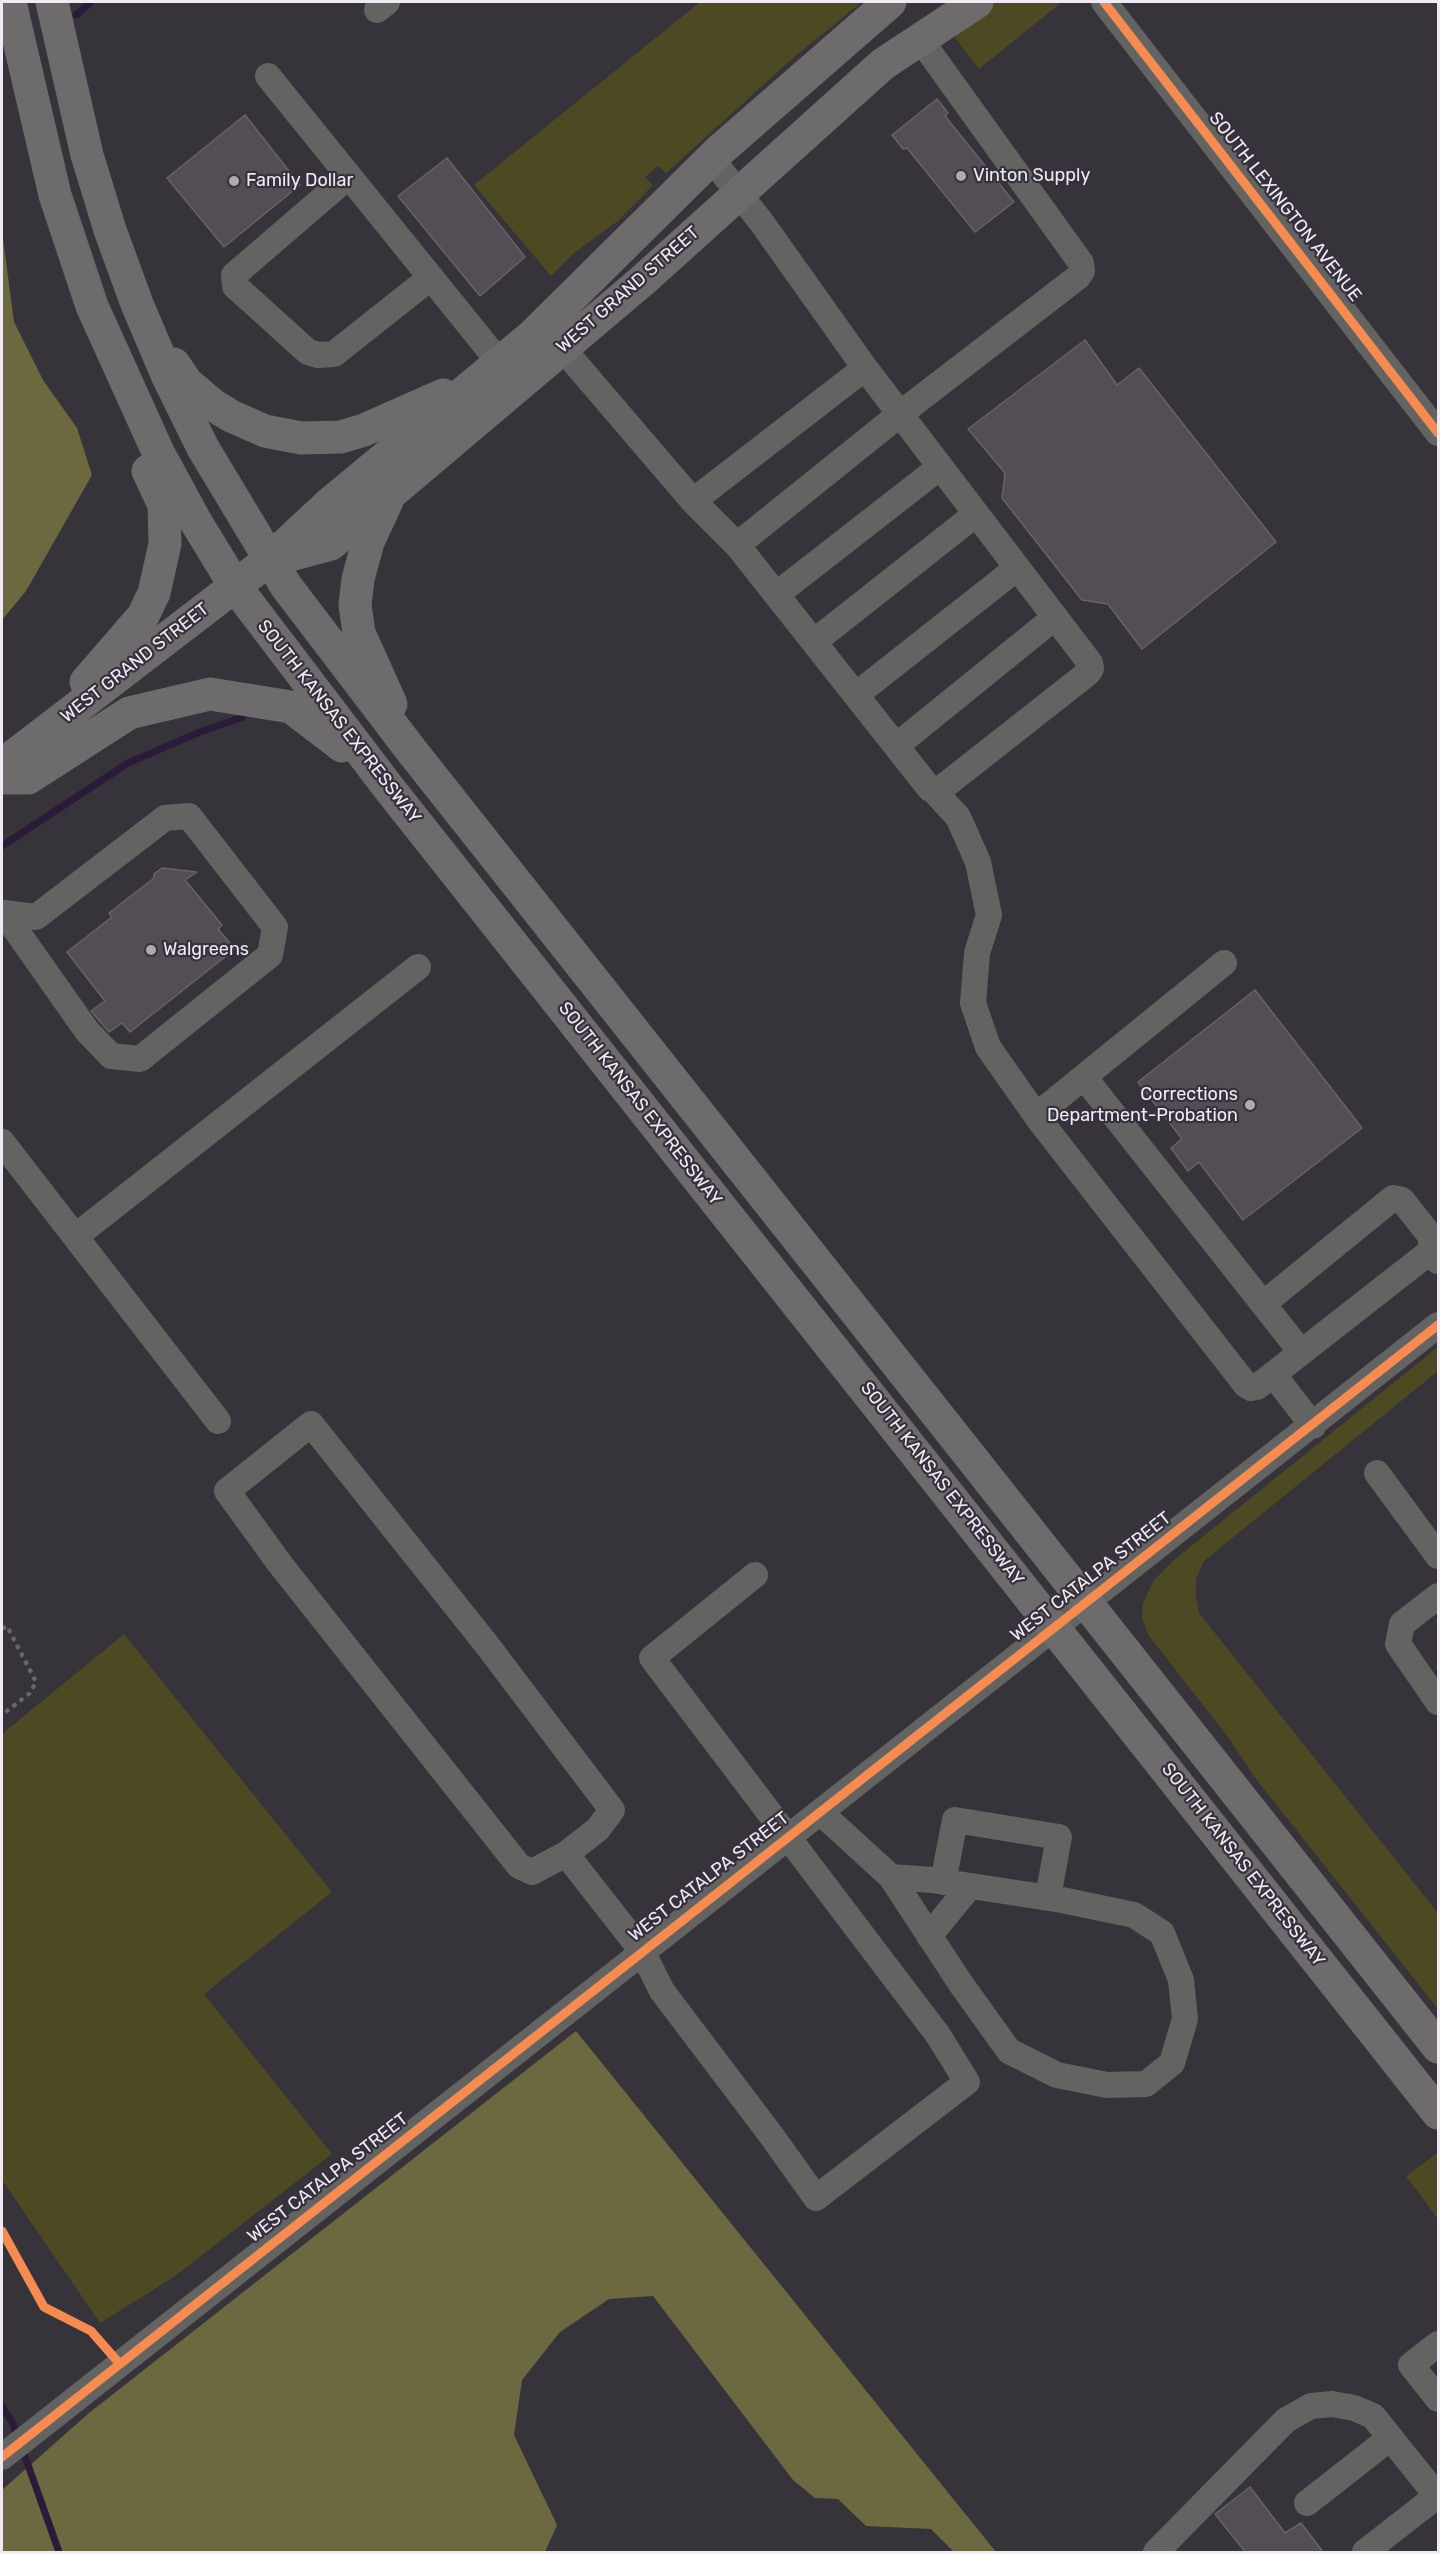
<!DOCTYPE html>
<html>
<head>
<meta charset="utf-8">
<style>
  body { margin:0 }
  #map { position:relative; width:1440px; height:2554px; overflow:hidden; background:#37333a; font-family:Rubik,sans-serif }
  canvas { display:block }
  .frame { position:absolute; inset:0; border:3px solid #efeaf3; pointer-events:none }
</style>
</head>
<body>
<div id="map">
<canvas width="1440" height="2554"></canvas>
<div class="frame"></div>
</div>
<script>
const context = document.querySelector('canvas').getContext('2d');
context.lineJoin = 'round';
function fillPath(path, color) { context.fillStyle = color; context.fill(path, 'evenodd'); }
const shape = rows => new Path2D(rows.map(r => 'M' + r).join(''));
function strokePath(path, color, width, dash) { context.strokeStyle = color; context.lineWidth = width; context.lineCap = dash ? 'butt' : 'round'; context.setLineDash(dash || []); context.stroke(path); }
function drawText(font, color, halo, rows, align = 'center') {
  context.font = font + ' Rubik,sans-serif'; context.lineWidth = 4.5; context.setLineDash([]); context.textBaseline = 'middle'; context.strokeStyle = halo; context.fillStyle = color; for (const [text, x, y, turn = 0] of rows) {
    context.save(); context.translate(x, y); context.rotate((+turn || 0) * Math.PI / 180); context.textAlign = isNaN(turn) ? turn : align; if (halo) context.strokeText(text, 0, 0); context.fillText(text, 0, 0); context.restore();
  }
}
fillPath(shape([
  [700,2,862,2,793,58,666,173,658,166,645,177,653,185,618,221,574,253,551,276,474,185],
  [986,2,1062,2,979,69,949,30],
  [1438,1347,1438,1371,1204,1561,1196,1579,1196,1597,1199,1613,1438,1913,1438,2009,1256,1779,1228,1737,1149,1636,1142,1618,1143,1603,1154,1580,1175,1559],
  [124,1634,332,1892,204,1994,332,2154,174,2277,100,2323,2,2180,2,1734],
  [1436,2154,1438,2156,1438,2219,1406,2176]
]), '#4c4923');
fillPath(shape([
  [2,231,14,322,43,380,77,428,92,475,26,591,2,620],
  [576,2031,996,2552,954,2552,931,2529,866,2526,838,2499,815,2498,793,2480,653,2296,609,2299,560,2332,522,2380,514,2435,557,2525,545,2552,2,2552,2,2490,89,2413]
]), '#6c6940');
strokePath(shape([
  [76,15,91,2],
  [2,846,128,763,200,732,243,717],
  [2,2406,12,2422,18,2438],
  [22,2448,59,2552]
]), '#2c1a3a', 7);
const building = shape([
  [937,99,948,113,945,116,1014,202,975,232,907,148,903,149,892,135,937,99],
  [245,115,300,185,224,247,167,178,245,115],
  [447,158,525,257,480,296,398,196,447,158],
  [1085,340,1117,385,1139,368,1276,542,1142,649,1108,604,1082,600,1002,498,1005,473,968,429,1085,340],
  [162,868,197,872,185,880,222,925,218,929,235,949,130,1032,122,1023,109,1032,91,1011,105,1001,67,952,112,917,109,913,154,878,154,874,162,868],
  [1255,990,1362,1128,1243,1220,1199,1162,1188,1171,1171,1148,1182,1139,1138,1082,1255,990],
  [1250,2487,1285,2533,1301,2523,1324,2553,1246,2553,1215,2514,1250,2487]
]);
fillPath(building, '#524e54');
strokePath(building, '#666369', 1.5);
strokePath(shape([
  [2,1629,7,1626,36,1682,30,1693,2,1715]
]), '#696869', 4, [4.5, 4.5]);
strokePath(shape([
  [1104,2,1438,433],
  [377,10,387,2],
  [268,76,500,363],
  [711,158,762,223,865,368,1090,663,1091,669,1088,673,938,791,930,789,896,746],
  [349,176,234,275,235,286,308,352,318,355,334,354,430,278],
  [551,335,693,501,737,545,896,746,1054,618],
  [693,501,865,368],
  [737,545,900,414,1078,277,1082,271,1081,263,920,39],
  [777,594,940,467],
  [815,641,976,514],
  [857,694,1017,568],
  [934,791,958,817,978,862,989,915,977,953,973,1003,988,1047,1040,1121],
  [2,913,4,913,36,917,165,818,189,816,275,927,270,955,140,1059,111,1056,87,1031,4,913],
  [1224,963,1043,1110,1039,1115,1040,1121,1246,1385,1251,1388,1257,1387,1431,1251,1438,1261],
  [1084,1077,1301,1352],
  [2,1142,218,1421],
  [76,1236,418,967],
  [1263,1304,1393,1198,1402,1200,1432,1238,1430,1251],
  [1273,1374,1313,1426],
  [1377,1473,1438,1556],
  [1438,1596,1402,1624,1398,1644,1438,1702],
  [820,1812,891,1877,932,1880,1062,1900,1134,1915,1162,1933,1181,1980,1185,2019,1172,2063,1146,2084,1107,2085,1057,2075,1009,2051,961,1984,891,1877],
  [566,1854,598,1829,612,1810,487,1645,311,1424,227,1491,280,1564,519,1866,532,1872,566,1854,642,1951,662,1991,771,2135,816,2198,967,2082,938,2035,652,1658,755,1575],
  [943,1882,955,1820,1059,1837,1048,1897],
  [929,1936,970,1886],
  [1438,2344,1411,2365,1438,2399],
  [2,2457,1438,1325],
  [1307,2503,1390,2438],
  [1156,2552,1286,2420,1311,2406,1332,2404,1354,2408,1373,2416,1438,2497],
  [1365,2552,1438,2495]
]), '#636362', 26);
strokePath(shape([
  [10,2,55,195,92,306,158,452,196,522,235,586,388,787,1438,2113],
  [52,2,87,155,110,230,137,304,168,377,203,448,286,586,411,750,1438,2047],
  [174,364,187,383,213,405,231,416,265,431,301,438,341,437,364,430,443,395],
  [387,501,368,542,358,579,355,605,359,633,391,704],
  [271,560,331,544,642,281,883,64,977,2],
  [86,682,143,616,154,593,165,544,164,505,148,471],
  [2,765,269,560,328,505,532,336,719,151,890,2],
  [2,778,28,778,129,713,210,694,291,707,342,746]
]), '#6d6b6b', 33);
strokePath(shape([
  [1104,2,1438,433],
  [2,2231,44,2307,91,2331,119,2363],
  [2,2457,1438,1325]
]), '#f68b52', 9);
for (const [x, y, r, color] of [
  [961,176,6,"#afaab2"],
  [234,181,6,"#afaab2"],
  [151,950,6,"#afaab2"],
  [1250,1105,6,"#afaab2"]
]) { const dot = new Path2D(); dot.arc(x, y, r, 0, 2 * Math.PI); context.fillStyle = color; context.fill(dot); strokePath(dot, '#37303d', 2); }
drawText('18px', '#efeaf3', '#37303d', [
  ["Vinton Supply",973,176],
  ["Family Dollar",246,181],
  ["Walgreens",163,950],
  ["Corrections",1238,1095,"right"],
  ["Department-Probation",1238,1116,"right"]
], 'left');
drawText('18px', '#efeaf3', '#37303d', [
  ["SOUTH LEXINGTON AVENUE",1285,207,52],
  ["WEST GRAND STREET",628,290,-41],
  ["WEST GRAND STREET",135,663,-38],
  ["SOUTH KANSAS EXPRESSWAY",339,722,52],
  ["SOUTH KANSAS EXPRESSWAY",640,1104,52],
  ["SOUTH KANSAS EXPRESSWAY",942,1484,52],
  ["WEST CATALPA STREET",1091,1577,-38],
  ["SOUTH KANSAS EXPRESSWAY",1243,1865,52],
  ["WEST CATALPA STREET",709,1877,-38],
  ["WEST CATALPA STREET",328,2178,-38]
]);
</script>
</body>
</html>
